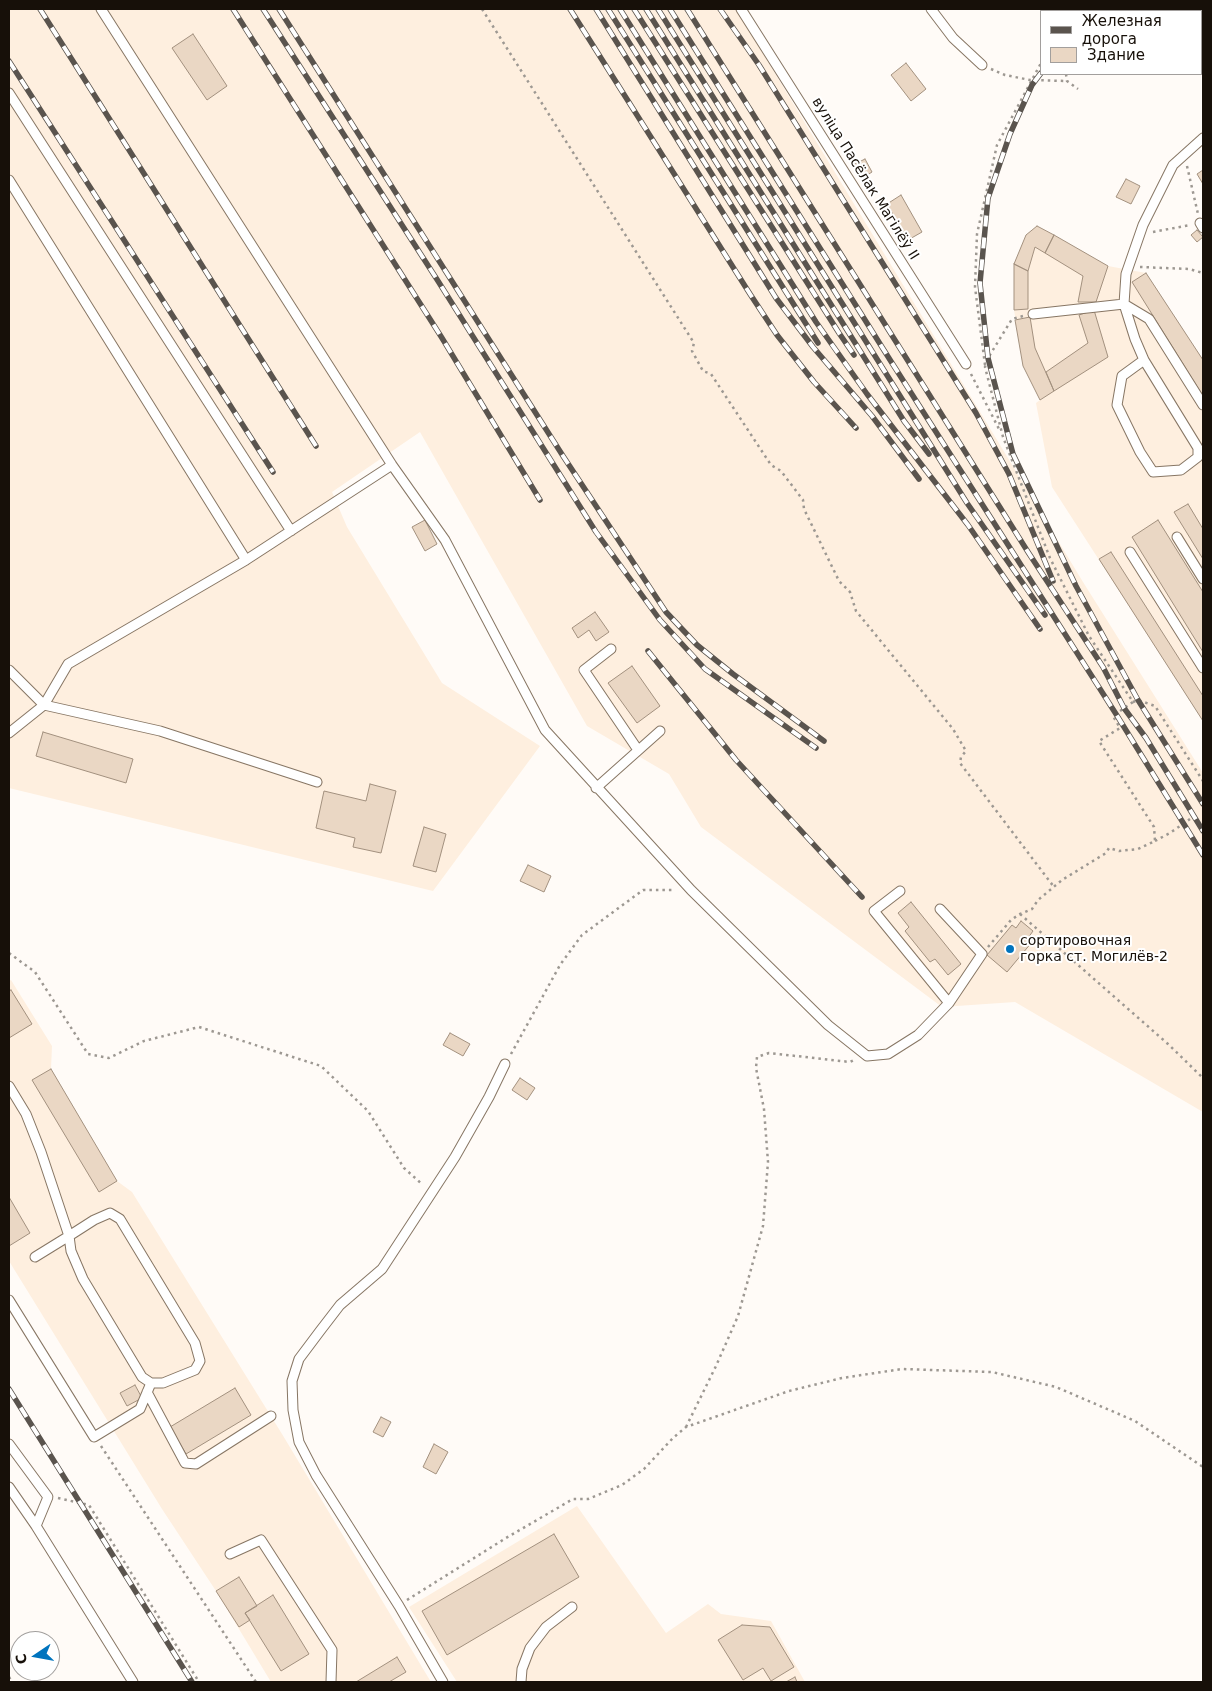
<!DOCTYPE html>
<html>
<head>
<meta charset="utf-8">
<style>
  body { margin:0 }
  #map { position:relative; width:1212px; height:1691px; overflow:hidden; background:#fffbf7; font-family:"DejaVu Sans",sans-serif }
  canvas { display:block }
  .frame { position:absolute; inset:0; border:10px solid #171009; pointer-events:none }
  .legend { position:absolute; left:1040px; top:10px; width:162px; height:65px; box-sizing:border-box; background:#fff; border:1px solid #a29f9d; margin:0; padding:6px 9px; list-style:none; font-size:15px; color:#171009 }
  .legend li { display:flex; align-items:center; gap:10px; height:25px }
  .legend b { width:25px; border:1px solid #a29f9d }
  .north { position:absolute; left:10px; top:1631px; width:50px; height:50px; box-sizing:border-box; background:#fff; border:1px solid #a29f9d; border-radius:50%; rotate:258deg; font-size:14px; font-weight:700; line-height:20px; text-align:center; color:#171009 }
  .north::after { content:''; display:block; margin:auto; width:18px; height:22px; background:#0074be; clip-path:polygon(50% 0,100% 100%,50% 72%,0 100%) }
</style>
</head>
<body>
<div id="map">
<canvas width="1212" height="1691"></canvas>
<div class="frame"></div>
<ul class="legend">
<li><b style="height:6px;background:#5a544e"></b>Железная дорога</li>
<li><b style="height:14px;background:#ead7c4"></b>Здание</li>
</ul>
<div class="north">С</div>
</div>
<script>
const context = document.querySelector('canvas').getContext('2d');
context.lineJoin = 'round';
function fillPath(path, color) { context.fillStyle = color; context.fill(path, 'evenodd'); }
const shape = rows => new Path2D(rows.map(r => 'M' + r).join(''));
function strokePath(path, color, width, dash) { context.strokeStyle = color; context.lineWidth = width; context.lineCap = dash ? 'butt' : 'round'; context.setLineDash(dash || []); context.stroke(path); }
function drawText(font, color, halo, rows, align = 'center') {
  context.font = font + ' "DejaVu Sans",sans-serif'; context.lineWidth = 4; context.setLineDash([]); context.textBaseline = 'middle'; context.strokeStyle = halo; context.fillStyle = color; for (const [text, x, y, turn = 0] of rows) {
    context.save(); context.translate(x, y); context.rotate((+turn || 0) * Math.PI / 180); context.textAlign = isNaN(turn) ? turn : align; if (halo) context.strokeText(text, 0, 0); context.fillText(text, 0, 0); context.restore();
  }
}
fillPath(shape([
  [9,9,736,9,1083,582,1203,773,1203,1112,1015,1002,942,1007,701,827,669,774,587,726,420,432,332,492,347,527,442,683,540,746,433,891,9,788],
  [1037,226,1108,266,1146,273,1203,360,1203,721,1052,487,1036,403,1040,400,1023,366,1014,310,1014,264,1026,235],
  [11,980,52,1046,51,1069,117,1181,132,1192,282,1434,431,1682,271,1682,216,1591,162,1509,9,1261,9,981],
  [577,1506,666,1633,708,1604,721,1614,771,1621,805,1682,457,1682,409,1607]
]), '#feefdf');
const building = shape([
  [193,34,227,86,207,100,172,48,193,34],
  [906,63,926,89,911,101,891,75,906,63],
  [865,159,872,172,861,179,853,165,865,159],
  [1203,170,1203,184,1197,174,1203,170],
  [1126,179,1140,186,1131,204,1116,197,1126,179],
  [901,195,922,232,908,240,887,204,901,195],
  [1037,226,1054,235,1045,253,1035,247,1028,271,1014,264,1026,235,1037,226],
  [1197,230,1203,237,1197,242,1191,235,1197,230],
  [1054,235,1108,266,1096,302,1078,302,1083,276,1045,253,1054,235],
  [1014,264,1028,271,1028,309,1014,310,1014,264],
  [1146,273,1203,360,1203,396,1132,282,1146,273],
  [1094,310,1108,357,1054,391,1046,372,1088,343,1079,315,1094,310],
  [1030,317,1035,348,1054,391,1040,400,1023,366,1015,320,1030,317],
  [1188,504,1203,529,1203,559,1174,512,1188,504],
  [425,520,437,544,425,551,412,527,425,520],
  [1158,520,1203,592,1203,652,1132,537,1158,520],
  [1111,552,1203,696,1203,721,1099,559,1111,552],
  [595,612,609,632,596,641,589,630,578,638,572,628,595,612],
  [632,666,660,706,637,723,608,683,632,666],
  [43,732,133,759,126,783,36,756,43,732],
  [370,784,396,791,381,853,353,847,355,838,316,828,324,791,366,801,370,784],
  [424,827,446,834,436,872,413,866,424,827],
  [528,865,551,876,544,892,520,881,528,865],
  [911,902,961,964,948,975,935,959,930,962,905,931,909,927,898,913,911,902],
  [1021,921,1033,931,1028,938,1032,942,1007,972,987,955,1012,925,1016,928,1021,921],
  [11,990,32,1024,9,1038,9,991,11,990],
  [450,1033,470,1044,463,1056,443,1045,450,1033],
  [51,1069,117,1181,99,1192,32,1080,51,1069],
  [520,1078,535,1088,527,1100,512,1090,520,1078],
  [9,1197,30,1233,9,1246,9,1197],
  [135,1385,142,1398,127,1406,120,1393,135,1385],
  [235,1388,251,1415,186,1454,170,1427,235,1388],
  [381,1417,391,1422,383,1437,373,1432,381,1417],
  [434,1444,448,1452,436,1474,423,1467,434,1444],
  [554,1534,579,1577,447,1655,422,1611,554,1534],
  [239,1577,257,1606,245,1613,250,1620,239,1627,216,1591,239,1577],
  [273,1595,309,1654,281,1671,245,1613,273,1595],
  [742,1625,770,1627,794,1667,771,1681,763,1668,743,1680,718,1640,742,1625],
  [397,1657,406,1672,389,1682,356,1682,397,1657],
  [795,1677,797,1682,786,1682,795,1677]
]);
fillPath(building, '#ead7c4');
strokePath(building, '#a3917f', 1);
const lane = shape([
  [101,9,392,465,445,540,545,730,691,890,828,1025,867,1056,888,1054,918,1035,949,1003,982,954,940,909],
  [741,9,966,364],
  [931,9,953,38,982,65],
  [9,93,291,531],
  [9,180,246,560],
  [1200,223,1203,228],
  [1033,314,1124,304,1149,319,1203,405],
  [1144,360,1122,376,1117,405,1140,452,1153,472,1181,470,1198,457,1198,448,1144,360,1135,339,1124,304,1126,274,1143,225,1173,165,1203,138],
  [1177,537,1203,579],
  [1130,552,1203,668],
  [611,649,584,670,638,750],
  [9,670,44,705,160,731,317,782],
  [9,733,44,705,68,664,246,560,392,465],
  [596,788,660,731],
  [900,891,874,911,949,1003],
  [9,1086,26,1114,41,1152,69,1236,71,1251,83,1279,142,1377,151,1383,163,1383,195,1370,200,1361,195,1343,120,1219,110,1213,94,1220,69,1236,35,1257],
  [9,1300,94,1437,140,1409,151,1383],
  [147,1392,185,1463,196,1464,271,1416],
  [9,1444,48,1497,36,1526],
  [9,1487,36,1526,133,1682],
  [230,1554,261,1540,332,1650,331,1682],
  [443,1682,399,1606,316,1475,299,1442,293,1410,292,1381,299,1359,320,1331,340,1305,382,1269,455,1157,489,1097,505,1064],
  [521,1682,522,1669,530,1648,546,1627,572,1607]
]);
strokePath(lane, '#877664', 11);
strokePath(shape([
  [482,9,694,343,692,351,703,371,711,374,771,465,781,471,803,500,804,509,839,581,850,592,856,611,953,729,966,751,961,757,960,763,1054,887],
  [1069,11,1070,9],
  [991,69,1005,75,1030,80,1067,81],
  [1066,74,1067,81,1078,89],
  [1187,166,1198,214],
  [1153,232,1190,225],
  [1140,267,1189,269,1203,273],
  [985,365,975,287,977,234,997,145,1041,63],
  [971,374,1000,431],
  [1133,702,1138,700,1155,706,1203,781],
  [1155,841,1170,833,1190,819],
  [1020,914,1168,1044,1203,1078],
  [988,947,1011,920,1020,914,1032,909,1038,900,1062,880,1106,853,1109,848,1119,851,1138,849,1155,841,1154,827,1099,741,1120,728,1113,716,1133,702,1089,636,1050,558,1003,437,985,367,988,358,1012,319,1023,316],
  [9,953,35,972,88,1054,109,1058,144,1041,199,1027,321,1066,368,1111,404,1168,423,1185],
  [511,1054,560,965,582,935,643,890,675,890],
  [686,1427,716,1366,738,1316,763,1226,768,1162,764,1109,756,1068,757,1057,769,1053,850,1062,854,1060],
  [101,1446,256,1682],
  [58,1498,89,1505,199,1682],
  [407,1600,506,1538,573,1499,588,1499,622,1485,644,1469,673,1438,686,1427,789,1391,842,1378,902,1369,992,1372,1056,1387,1135,1421,1203,1467],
  [9,1677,12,1682]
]), '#9d9892', 2.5, [2.5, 4]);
strokePath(lane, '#fff', 9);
const rail = shape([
  [40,9,316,446],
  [233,9,442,338,540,500],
  [263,9,438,281,596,532,660,620,705,669,816,748],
  [279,9,563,456,666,612,697,645,733,674,824,741],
  [570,9,750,294,777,335,814,382,856,428],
  [596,9,776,298,813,347,872,416,919,479],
  [608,9,818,343],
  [620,9,816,322,867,394,968,525,1040,629],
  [634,9,839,333,854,355],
  [646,9,904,421,929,454],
  [658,9,967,503,1045,615],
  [670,9,892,363,1116,714,1203,855],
  [687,9,1028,552,1103,667,1124,708,1146,738,1203,831],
  [720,9,759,65,976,413,1009,474,1053,581],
  [1101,11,1104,9],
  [9,61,273,472],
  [1041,73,1032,85,1010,134,988,198,980,283,988,358,1013,454,1076,586,1138,700,1203,804],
  [648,651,736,760,862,897],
  [9,1389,192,1682]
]);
strokePath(rail, '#5a544e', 5.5);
strokePath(rail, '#fff', 4, [11]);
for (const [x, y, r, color] of [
  [1010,949,5,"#0074be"]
]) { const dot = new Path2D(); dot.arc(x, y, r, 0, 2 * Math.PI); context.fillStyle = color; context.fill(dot); strokePath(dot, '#fff', 2); }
drawText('14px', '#171009', '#fff', [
  ["вуліца Пасёлак Магілёў II",865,179,58]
]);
drawText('14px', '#171009', '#fff', [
  ["сортировочная",1020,941],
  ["горка ст. Могилёв-2",1020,957]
], 'left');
</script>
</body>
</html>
